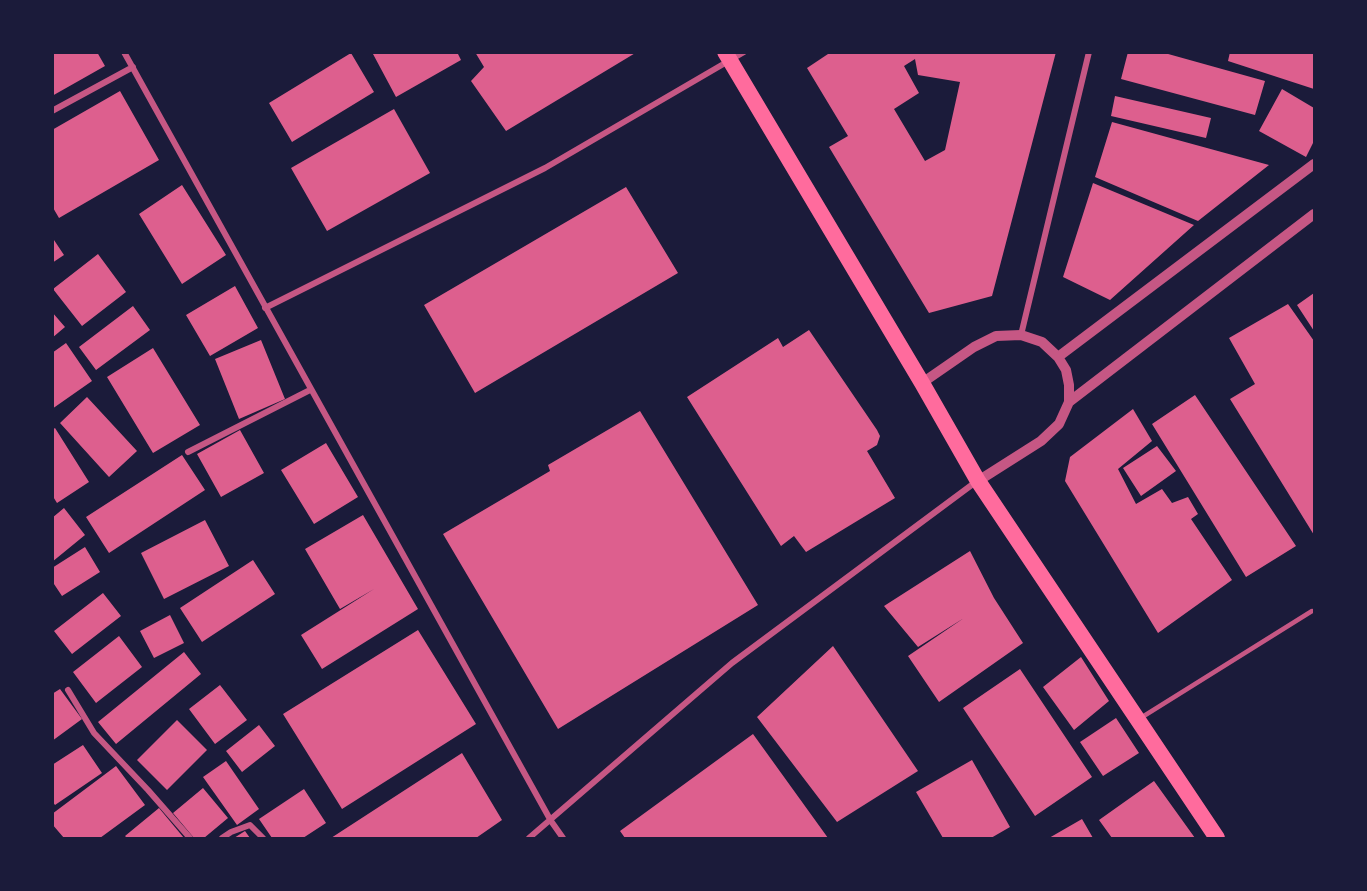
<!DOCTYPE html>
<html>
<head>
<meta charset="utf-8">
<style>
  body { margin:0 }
  #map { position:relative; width:1367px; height:891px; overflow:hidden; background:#1b1b3a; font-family:Commissioner,sans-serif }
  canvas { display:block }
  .frame { position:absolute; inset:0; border:54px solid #1b1b3a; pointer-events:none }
</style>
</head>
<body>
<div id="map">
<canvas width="1367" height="891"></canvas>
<div class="frame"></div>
</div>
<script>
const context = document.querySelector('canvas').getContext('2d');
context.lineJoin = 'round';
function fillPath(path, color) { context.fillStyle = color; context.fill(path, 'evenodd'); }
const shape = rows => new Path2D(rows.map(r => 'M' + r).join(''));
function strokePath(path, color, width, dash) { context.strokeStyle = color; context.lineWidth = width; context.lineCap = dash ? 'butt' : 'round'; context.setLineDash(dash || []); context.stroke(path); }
fillPath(shape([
  [52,52,97,52,105,66,52,96],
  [376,52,457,52,461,60,396,97,373,54],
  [475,52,637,52,506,131,471,81,484,67],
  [831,52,1056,52,992,296,929,313,829,147,848,136,807,68],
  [915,59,918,75,960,82,945,150,925,161,894,109,919,93,904,66],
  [1128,52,1161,52,1265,81,1255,115,1121,79],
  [1230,52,1314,52,1314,89,1228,61],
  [351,53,374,92,292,142,269,103],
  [1282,89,1314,108,1314,141,1306,157,1259,131],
  [120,91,159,160,59,218,52,206,52,130],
  [1115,96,1211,118,1206,138,1111,116],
  [394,109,430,173,327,231,291,168],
  [1112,122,1269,165,1198,221,1095,177],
  [1093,183,1194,225,1110,300,1063,277],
  [182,185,226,255,182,284,139,214],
  [626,187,678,273,475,393,424,305],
  [52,237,64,255,52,263],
  [98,254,126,292,82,326,53,289],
  [235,286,258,328,210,356,186,315],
  [1314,293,1314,331,1297,305],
  [1288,304,1314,341,1314,535,1230,399,1255,384,1229,338],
  [133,306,150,330,96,370,79,347],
  [52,312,65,327,52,338],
  [809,330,877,430,880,436,877,445,867,451,895,498,806,552,794,536,781,546,687,397,778,338,783,347],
  [261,340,285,399,239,419,215,359],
  [66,343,92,381,52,409,52,353],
  [153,348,200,425,153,453,107,377],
  [1195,395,1296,546,1246,577,1152,424],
  [87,397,137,451,109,477,60,423],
  [1133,409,1152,441,1118,469,1136,504,1162,489,1172,503,1188,497,1198,514,1191,519,1232,580,1158,633,1065,481,1070,457],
  [640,411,758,605,558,729,443,534,550,471,548,465],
  [55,428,89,482,57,503,52,495,52,430],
  [240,430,264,473,221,497,197,454],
  [326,443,358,497,314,524,281,470],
  [1157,446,1176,471,1141,496,1123,468],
  [182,455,205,490,109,553,86,517],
  [64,508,85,535,52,562,52,518],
  [363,515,418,609,322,669,301,635,374,589,340,609,305,549],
  [205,520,229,566,164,599,141,553],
  [85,547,100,572,62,596,52,581,52,568],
  [970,551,994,598,1023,643,939,702,908,656,964,618,918,647,884,606],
  [253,560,275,594,202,642,180,608],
  [103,593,121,616,72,654,54,631],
  [170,615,184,643,154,658,140,631],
  [418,630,476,724,342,809,283,714],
  [119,636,142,667,96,703,73,672],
  [833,646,918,771,837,822,757,717],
  [184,652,201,674,116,744,98,722],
  [1081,657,1109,701,1074,730,1043,687],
  [1020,669,1092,777,1035,816,963,708],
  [220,685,247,720,215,744,189,709],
  [60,689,82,719,52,741,52,694],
  [1116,718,1139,753,1103,776,1080,742],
  [177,720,207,750,167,790,137,760],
  [259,725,275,746,242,772,226,751],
  [753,734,828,838,625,838,620,831],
  [83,745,102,773,55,805,52,801,52,765],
  [462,753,502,820,476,838,331,838],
  [972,760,1010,827,991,838,943,838,916,792],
  [226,761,259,809,237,825,203,777],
  [116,766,145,805,100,838,64,838,52,824,52,814],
  [1154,781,1195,838,1112,838,1099,820],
  [203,788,228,818,204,838,194,838,173,813],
  [304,789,326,823,303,838,272,838,259,819],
  [159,808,184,838,127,838,125,836],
  [1082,819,1093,838,1049,838],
  [245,831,250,838,234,838]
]), '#dd5f8e');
strokePath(shape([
  [1139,719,1312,611]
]), '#c65784', 4.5);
strokePath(shape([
  [124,52,551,821,563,838],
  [52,111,133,67],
  [265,308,545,168,744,52],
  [1021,335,1089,52],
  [188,452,310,390],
  [68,690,94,733,148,790,190,838],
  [222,838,231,832,250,825,263,838],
  [529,838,732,663,977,481]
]), '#c65784', 6);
strokePath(shape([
  [1058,357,1314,164],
  [922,383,974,347,996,336,1021,335,1042,342,1058,357,1066,370,1069,385,1069,402,1059,424,1041,441,978,481],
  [1069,402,1314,214]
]), '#c65784', 10);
strokePath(shape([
  [725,52,922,383,978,481,1217,838]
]), '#ff6b9d', 16);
</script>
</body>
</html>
